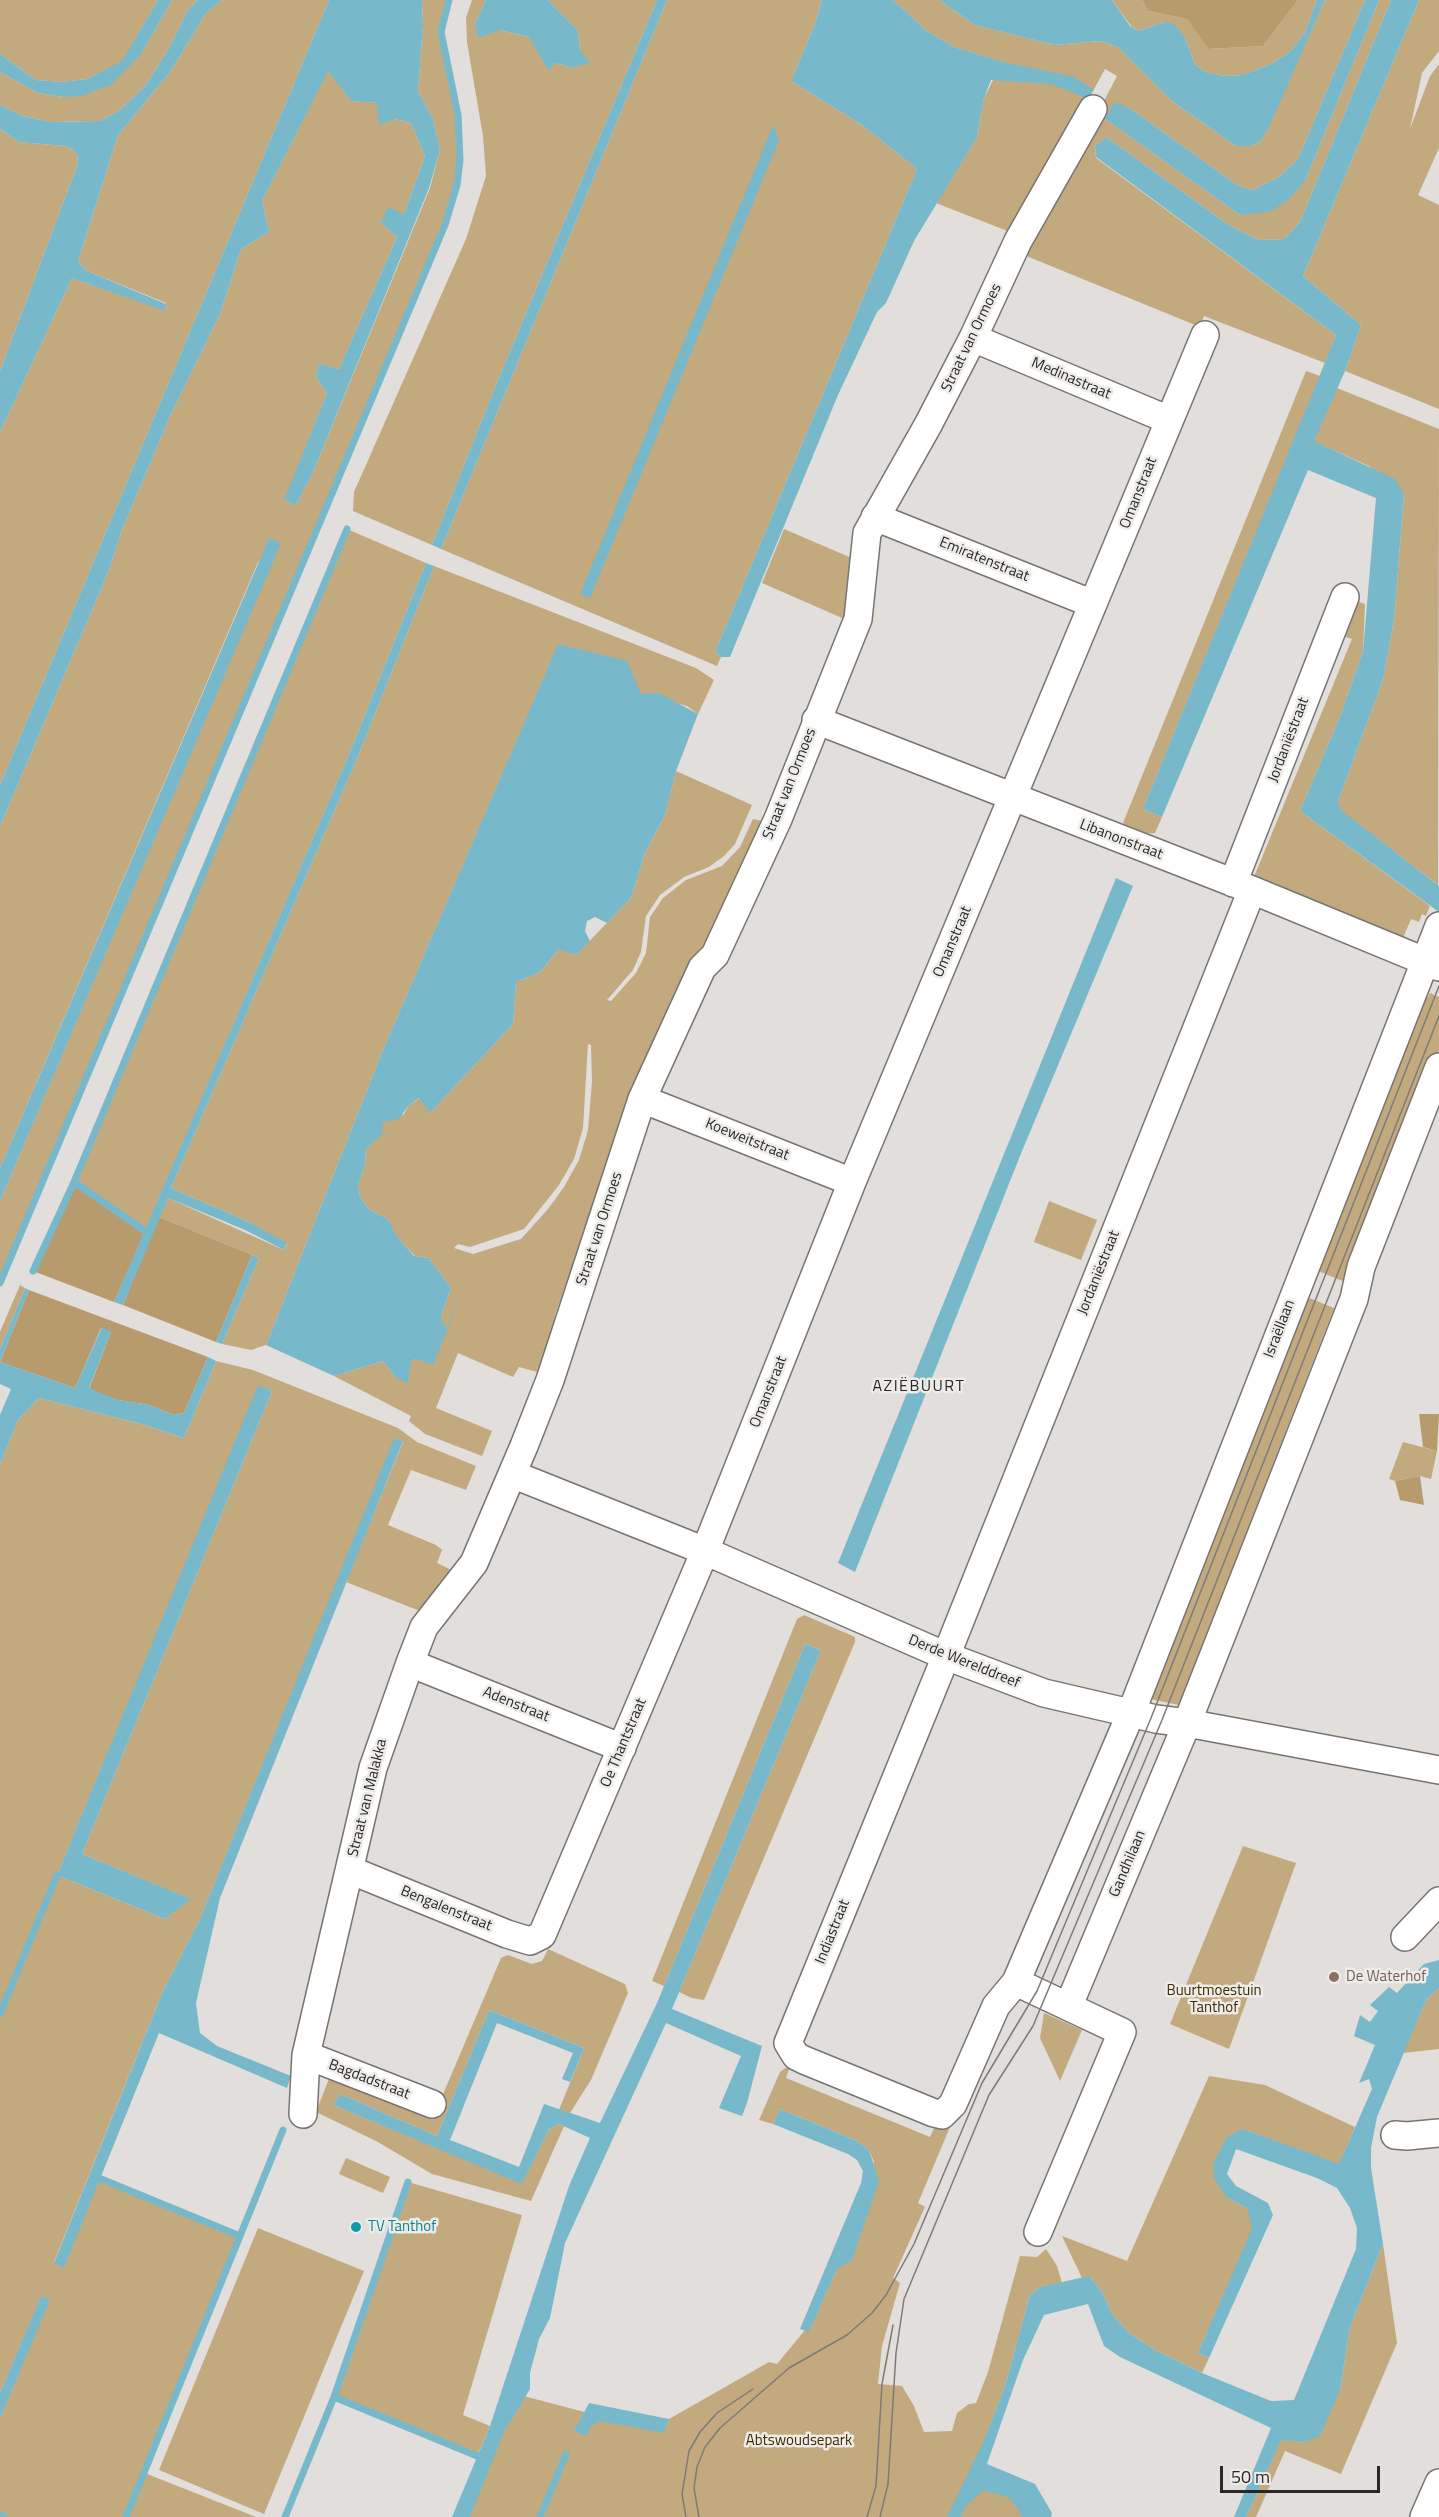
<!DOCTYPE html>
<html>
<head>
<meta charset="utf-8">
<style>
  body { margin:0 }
  #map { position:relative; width:1439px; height:2517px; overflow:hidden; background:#e1dedb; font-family:"Titillium Web",sans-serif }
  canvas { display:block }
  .scale { position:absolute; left:1220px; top:2466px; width:160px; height:27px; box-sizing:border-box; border:3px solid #292827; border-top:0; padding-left:8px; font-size:18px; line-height:21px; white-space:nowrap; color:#292827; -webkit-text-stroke:4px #eeece8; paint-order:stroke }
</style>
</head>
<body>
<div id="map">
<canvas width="1439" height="2517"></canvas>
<div class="scale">50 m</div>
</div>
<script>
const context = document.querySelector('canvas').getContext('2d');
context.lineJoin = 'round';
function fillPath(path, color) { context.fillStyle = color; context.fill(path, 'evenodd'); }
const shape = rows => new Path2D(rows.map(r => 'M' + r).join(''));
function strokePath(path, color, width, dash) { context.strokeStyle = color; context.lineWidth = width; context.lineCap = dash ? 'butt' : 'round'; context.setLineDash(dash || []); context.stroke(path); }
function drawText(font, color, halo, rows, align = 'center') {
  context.font = font + ' "Titillium Web",sans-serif'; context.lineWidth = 5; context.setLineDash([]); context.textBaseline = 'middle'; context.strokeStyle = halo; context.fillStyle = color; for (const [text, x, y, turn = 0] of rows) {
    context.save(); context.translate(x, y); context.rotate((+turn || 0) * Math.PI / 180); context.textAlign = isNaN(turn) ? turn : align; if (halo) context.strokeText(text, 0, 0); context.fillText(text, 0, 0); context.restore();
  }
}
fillPath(shape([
  [0,0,158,0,122,62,87,79,62,82,36,80,0,54],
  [172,0,198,0,188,10,168,50,144,87,119,111,100,121,51,122,23,116,0,105,0,72,38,93,64,97,141,54],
  [222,0,329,0,0,785,0,432,72,278,165,310,166,303,85,270,78,261,118,135,170,72,206,13],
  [422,0,449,0,441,32,458,115,460,160,457,185,445,225,0,1283,0,1201,280,543,258,562,0,1168,0,826,109,570,121,532,171,414,220,314,241,249,269,232,262,201,328,70,351,101,377,103,395,119,411,123,425,156,404,214,381,223,397,237,339,369,319,365,316,377,327,393,285,500,296,505,313,472,430,188,440,150,433,120,418,91,423,26],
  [472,0,486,0,475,24,529,37,556,63,572,68,580,51,578,31,548,0,657,0,498,380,432,545,353,511,354,492,466,239,486,176,483,136,467,42,466,18],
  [667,0,822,0,815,24,791,81,862,125,917,169,715,652,721,657,717,666,441,549],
  [893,0,939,0,975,25,1055,45,1100,41,1118,47,1173,102,1236,146,1251,146,1261,141,1325,0,1365,0,1298,159,1280,176,1253,190,1237,185,1131,109,1114,103,1105,119,1240,215,1305,181,1379,0,1391,0,1300,222,1284,239,1259,240,1230,226,1106,137,1095,146,1096,158,1336,335,1325,363,1204,316,1200,327,1024,255,1117,76,1105,69,1015,234,936,203,977,137,984,98,1002,62,954,47,927,31],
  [1112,0,1142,0,1148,11,1187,19,1210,49,1263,46,1298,0,1317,0,1305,32,1291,51,1271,64,1242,75,1225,76,1208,73,1195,65,1185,38,1164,22,1139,31,1131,26],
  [1419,0,1439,0,1439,51,1422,73,1410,129,1430,76,1439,64,1439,148,1418,195,1439,205,1439,409,1345,371,1361,325,1303,276],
  [0,129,19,142,64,146,73,149,78,155,77,166,0,371],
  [1306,371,1320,376,1143,809,1162,817,1155,833,1141,834,1123,823],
  [1337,388,1439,429,1438,885,1340,810,1338,801,1383,680,1394,620,1404,494,1369,466,1313,441],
  [347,529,426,563,350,752,145,1231,74,1182],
  [784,529,854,559,849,621,762,583],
  [434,566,696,668,714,680,698,714,687,706,641,694,558,645,383,1050,266,1345,251,1350,222,1344,259,1258,159,1217,168,1198,284,1250,287,1244,249,1222,171,1188,358,756],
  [1351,599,1365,604,1363,651,1341,714,1300,811,1430,906,1426,916,1422,914,1419,922,1411,919,1403,938,1254,877,1352,639,1336,634],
  [676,771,752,805,735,844,724,856,709,867,684,877,660,895,646,916,641,952,633,970,607,1000,611,1001,636,973,646,953,650,917,663,898,686,880,722,866,740,847,753,819,767,822,637,1092,556,1312,541,1373,519,1367,513,1377,458,1353,436,1408,492,1431,482,1456,425,1434,409,1421,411,1416,334,1376,383,1361,396,1378,411,1361,417,1359,441,1316,451,1288,429,1258,415,1256,394,1234,389,1220,369,1209,360,1197,358,1184,365,1166,366,1149,377,1137,383,1122,404,1114,408,1106,420,1098,430,1113,513,1024,516,982,540,972,560,948,576,955,631,898,645,853,665,815],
  [588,1044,591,1045,592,1082,588,1130,579,1160,564,1187,548,1209,521,1239,473,1254,454,1248,458,1244,470,1247,524,1229,559,1185,574,1159,583,1128],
  [1430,993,1439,997,1439,1050,1431,1062,1345,1282,1318,1271,1422,995,1428,997],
  [1049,1201,1097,1220,1081,1260,1034,1242],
  [20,1285,25,1288,0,1349,0,1332],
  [1309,1298,1334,1308,1179,1705,1150,1699],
  [216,1361,253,1370,398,1428,417,1442,476,1466,466,1490,411,1470,388,1525,436,1545,442,1550,437,1563,458,1573,425,1613,346,1582,403,1442,395,1438,200,1919,162,1993,54,2262,64,2267,99,2178,240,2236,142,2472,256,2517,4,2517,0,2515,0,2419,49,2300,41,2297,0,2393,0,1464,18,1420,39,1398,145,1425,184,1438],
  [259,1386,272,1391,82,1854,190,1899,165,1919,57,1875],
  [1403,1442,1437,1451,1431,1479,1420,1476,1395,1481,1389,1479],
  [804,1615,855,1637,855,1642,704,2000,692,1998,679,1992,821,1650,805,1644,664,1986,652,1981,797,1619],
  [1243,1846,1296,1863,1229,2049,1170,2024],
  [548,1949,625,1984,628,1993,591,2080,570,2113,559,2110,584,2048,489,2010,437,2136,340,2094,333,2105,522,2183,549,2129,559,2124,564,2126,531,2201,432,2174,376,2141,316,2112,332,2071,438,2106,501,1958,508,1955,532,1964,542,1961],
  [1439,1988,1439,2049,1403,2053,1426,2000],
  [1044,2013,1082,2030,1060,2081,1040,2038],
  [791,2064,786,2078,930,2137,937,2122,950,2127,918,2203,925,2207,893,2278,900,2283,882,2346,878,2384,902,2386,914,2406,924,2432,952,2431,957,2413,969,2404,976,2403,988,2372,1020,2256,1037,2257,1046,2249,1057,2266,1062,2283,1040,2287,1030,2295,1005,2386,988,2430,978,2473,1039,2517,460,2517,516,2394,592,2414,667,2425,669,2419,769,2362,777,2364,805,2330,809,2331,837,2269,874,2162,869,2150,857,2141,780,2109,773,2124,759,2120,780,2072],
  [1209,2076,1265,2085,1355,2127,1339,2165,1243,2129,1213,2164,1227,2198,1247,2208,1253,2228,1198,2353,1209,2358,1202,2373,1155,2350,1129,2333,1112,2314,1102,2292,1090,2277,1082,2278,1062,2236,1127,2261],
  [346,2158,390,2177,383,2193,339,2174],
  [408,2182,522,2215,463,2415,490,2426,477,2456,334,2397],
  [258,2228,364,2271,264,2514,159,2470],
  [1383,2244,1397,2343,1341,2474,1285,2451,1256,2517,1246,2517,1281,2439,1306,2442,1340,2390,1350,2327]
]), '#c3a97e');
fillPath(shape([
  [1142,0,1298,0,1263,46,1209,49,1187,19,1148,11],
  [74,1182,145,1231,114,1302,33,1271],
  [159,1217,252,1255,216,1342,123,1305],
  [29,1290,208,1357,184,1413,174,1415,149,1405,118,1400,89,1389,111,1332,101,1328,75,1388,0,1362],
  [1419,1414,1439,1414,1437,1451,1423,1447],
  [1420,1476,1424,1505,1400,1500,1395,1481]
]), '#b79b6d');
fillPath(shape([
  [158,0,172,0,141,54,112,84,82,96,64,97,38,93,0,72,0,54,36,80,62,82,87,79,122,61],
  [198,0,222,0,206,13,170,72,118,135,78,261,85,270,166,304,165,311,72,278,0,432,0,371,77,166,78,156,73,149,64,146,19,142,0,129,0,105,23,116,51,122,100,121,119,111,144,87,168,50,188,10],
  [329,0,422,0,423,26,418,91,433,120,440,150,429,188,313,472,296,505,284,500,327,393,316,377,319,364,339,369,397,237,381,223,388,207,404,214,425,156,411,123,395,119,379,125,377,103,351,101,328,71,262,201,269,232,241,249,220,314,171,414,121,532,109,570,0,826,0,785],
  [486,0,548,0,578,31,580,51,591,62,572,68,556,63,548,70,529,37,500,30,478,38,475,24],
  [657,0,667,0,441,549,432,545,498,380],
  [822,0,893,0,927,31,954,47,1003,62,1075,77,1093,90,1089,99,1051,84,991,80,984,98,977,137,914,241,886,303,877,312,838,395,730,657,721,657,715,652,917,169,862,125,791,81,815,24],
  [939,0,1112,0,1130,26,1139,31,1164,22,1174,24,1185,38,1195,65,1208,73,1225,76,1242,75,1271,64,1291,51,1305,32,1317,0,1325,0,1272,120,1261,141,1251,146,1236,146,1173,102,1118,47,1100,41,1055,45,975,25],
  [1365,0,1379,0,1305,181,1288,200,1270,212,1240,215,1105,119,1114,102,1131,109,1237,185,1253,190,1280,176,1298,159],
  [1391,0,1419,0,1303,276,1361,325,1345,371,1314,441,1395,479,1404,494,1394,620,1383,680,1338,801,1341,810,1439,886,1439,912,1300,811,1341,714,1363,651,1376,498,1308,470,1162,817,1143,809,1336,335,1096,157,1095,146,1106,137,1230,226,1259,240,1284,239,1300,222],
  [773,125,779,140,590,598,580,594],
  [269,538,281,543,0,1201,0,1168],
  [426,563,434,566,358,756,171,1188,249,1222,287,1243,284,1250,245,1230,168,1198,123,1305,114,1302,350,752],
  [558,644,627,661,641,694,659,693,698,714,676,771,665,815,645,853,631,898,607,923,595,917,587,921,585,931,590,941,576,955,559,949,540,972,516,982,513,1024,430,1113,419,1098,408,1106,399,1119,383,1122,382,1134,366,1149,365,1166,358,1184,360,1197,369,1209,389,1220,395,1234,414,1256,429,1258,451,1288,441,1316,446,1330,467,1281,433,1365,417,1359,411,1361,408,1383,396,1378,383,1361,334,1376,266,1345,383,1050],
  [1116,878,1133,886,1020,1156,855,1572,838,1563],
  [252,1255,259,1258,222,1344,216,1342],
  [25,1288,29,1290,0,1362,0,1349],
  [102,1327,111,1332,89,1388,118,1400,149,1405,174,1415,184,1413,208,1357,216,1361,184,1438,145,1425,39,1398,18,1420,0,1464,0,1415,11,1389,0,1384,0,1362,75,1388],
  [258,1385,272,1391,82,1854,191,1899,165,1919,57,1875],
  [394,1438,403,1441,220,1898,196,2003,200,2033,217,2046,291,2076,287,2088,159,2033,64,2268,54,2263,162,1993,200,1919],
  [805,1644,821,1650,672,2009,762,2046,747,2103,742,2116,719,2108,741,2056,666,2023,565,2243,550,2318,539,2339,530,2373,530,2389,504,2432,470,2517,452,2517,490,2426,569,2186,590,2138,559,2124,549,2129,522,2184,333,2105,340,2094,437,2136,489,2010,584,2048,570,2082,562,2079,573,2053,497,2023,450,2140,519,2167,544,2104,600,2123,657,2003],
  [1439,1960,1439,1988,1426,2000,1377,2117,1371,2148,1371,2168,1383,2244,1350,2327,1340,2390,1320,2436,1306,2442,1281,2440,1246,2517,1234,2517,1271,2428,1120,2357,1104,2346,1088,2304,1044,2315,1023,2360,987,2464,1035,2484,1052,2513,1051,2517,1023,2517,1010,2498,983,2490,965,2507,961,2517,947,2517,984,2440,1005,2386,1030,2295,1040,2287,1089,2276,1102,2292,1112,2314,1129,2333,1155,2350,1202,2373,1271,2401,1294,2400,1356,2249,1357,2228,1350,2208,1337,2188,1317,2178,1236,2149,1227,2174,1236,2186,1268,2203,1273,2215,1209,2358,1198,2353,1252,2228,1247,2208,1227,2198,1214,2179,1213,2164,1227,2137,1243,2129,1339,2164,1372,2089,1369,2079,1359,2083,1375,2045,1354,2036,1360,2015,1370,2022,1378,2011,1370,2005,1389,1987,1397,1993,1424,1964],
  [780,2109,857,2141,869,2150,879,2181,852,2260,837,2269,809,2332,800,2329,861,2183,863,2171,857,2160,848,2154,773,2124],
  [41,2296,50,2300,0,2419,0,2393],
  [589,2403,669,2419,664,2433,600,2421,591,2426,586,2436,574,2431]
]), '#78b8cb');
strokePath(shape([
  [74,1182,347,529],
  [33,1271,74,1182,145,1231],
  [0,1283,445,225,457,185,460,160,458,115,441,32,449,0],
  [0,2014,57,1875],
  [99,2178,240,2236],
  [334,2397,408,2182],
  [0,2515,4,2517],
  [126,2517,283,2130],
  [285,2517,334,2397,477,2456],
  [540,2517,566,2454]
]), '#78b8cb', 7);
const minor = shape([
  [973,338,1169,420],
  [875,517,1093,604],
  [816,720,1252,890,1439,967],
  [1233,883,1345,597],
  [1252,890,946,1656,788,2043,796,2056,804,2060,934,2113,942,2115,953,2104,996,2006,1016,1982,1131,1713,1439,926],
  [642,1099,852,1182],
  [512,1474,705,1551,946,1656,1044,1693,1156,1719,1187,1723,1439,1770],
  [410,1663,622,1748],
  [350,1870,507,1934,530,1941,542,1935,705,1551,852,1182,1205,335],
  [1405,1937,1439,1901],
  [1016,1982,1122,2032,1038,2232],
  [1069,2005,1187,1723,1354,1299,1361,1267,1439,1067],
  [306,2055,432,2104],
  [303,2114,306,2055,373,1768,410,1663,424,1627,474,1563,524,1446,550,1380,642,1099,702,968,715,955,778,819,858,619,867,533,928,425,973,338,1018,241,1093,109],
  [1395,2135,1407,2136,1439,2133],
  [1424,2517,1439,2483]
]);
strokePath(minor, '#777572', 30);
strokePath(minor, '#fff', 27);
strokePath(shape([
  [686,2517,682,2494,689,2451,700,2432,717,2413,753,2389],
  [699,2517,694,2488,697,2467,705,2447,720,2428,789,2368,847,2335,872,2313,886,2295,914,2244,982,2083,1037,1991,1151,1718,1439,986],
  [867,2517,876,2486,882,2384,893,2325],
  [880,2517,888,2484,896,2353,904,2299,989,2095,1033,2026,1046,1995,1162,1720,1439,1016]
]), '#7d7b79', 1.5);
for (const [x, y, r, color] of [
  [1334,1977,6,"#8d6e63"],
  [356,2227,6,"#0f9aa8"]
]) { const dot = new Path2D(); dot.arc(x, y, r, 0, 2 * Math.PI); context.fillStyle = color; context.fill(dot); strokePath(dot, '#eeece8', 2); }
drawText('15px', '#292827', '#eeece8', [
  ["Straat van Ormoes",972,338,-64],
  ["Medinastraat",1071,379,23],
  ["Omanstraat",1139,493,-68],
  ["Emiratenstraat",984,560,22],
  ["Jordaniëstraat",1289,740,-69],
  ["Straat van Ormoes",790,784,-68],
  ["Libanonstraat",1121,840,21],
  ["Omanstraat",953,942,-67],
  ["Koeweitstraat",747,1140,22],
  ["Straat van Ormoes",600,1229,-72],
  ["Jordaniëstraat",1099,1273,-68],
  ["Israëllaan",1280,1329,-69],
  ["Omanstraat",769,1392,-68],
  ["Derde Werelddreef",964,1662,22],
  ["Adenstraat",516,1705,22],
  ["Oe Thantstraat",624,1743,-67],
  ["Straat van Malakka",368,1798,-76],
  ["Gandhilaan",1128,1864,-67],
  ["Bengalenstraat",446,1909,22],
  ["Indiastraat",833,1932,-68],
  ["Bagdadstraat",369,2080,21]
]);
drawText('15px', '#785e54', '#eeece8', [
  ["De Waterhof",1346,1977]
], 'left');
drawText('15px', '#3f2b03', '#eeece8', [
  ["Buurtmoestuin",1214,1991],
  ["Tanthof",1214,2008],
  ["Abtswoudsepark",799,2441]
]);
drawText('15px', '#0d838f', '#eeece8', [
  ["TV Tanthof",368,2227]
], 'left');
context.letterSpacing = '1.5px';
drawText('16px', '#292827', '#eeece8', [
  ["AZIËBUURT",919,1387]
]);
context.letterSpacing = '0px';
</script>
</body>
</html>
